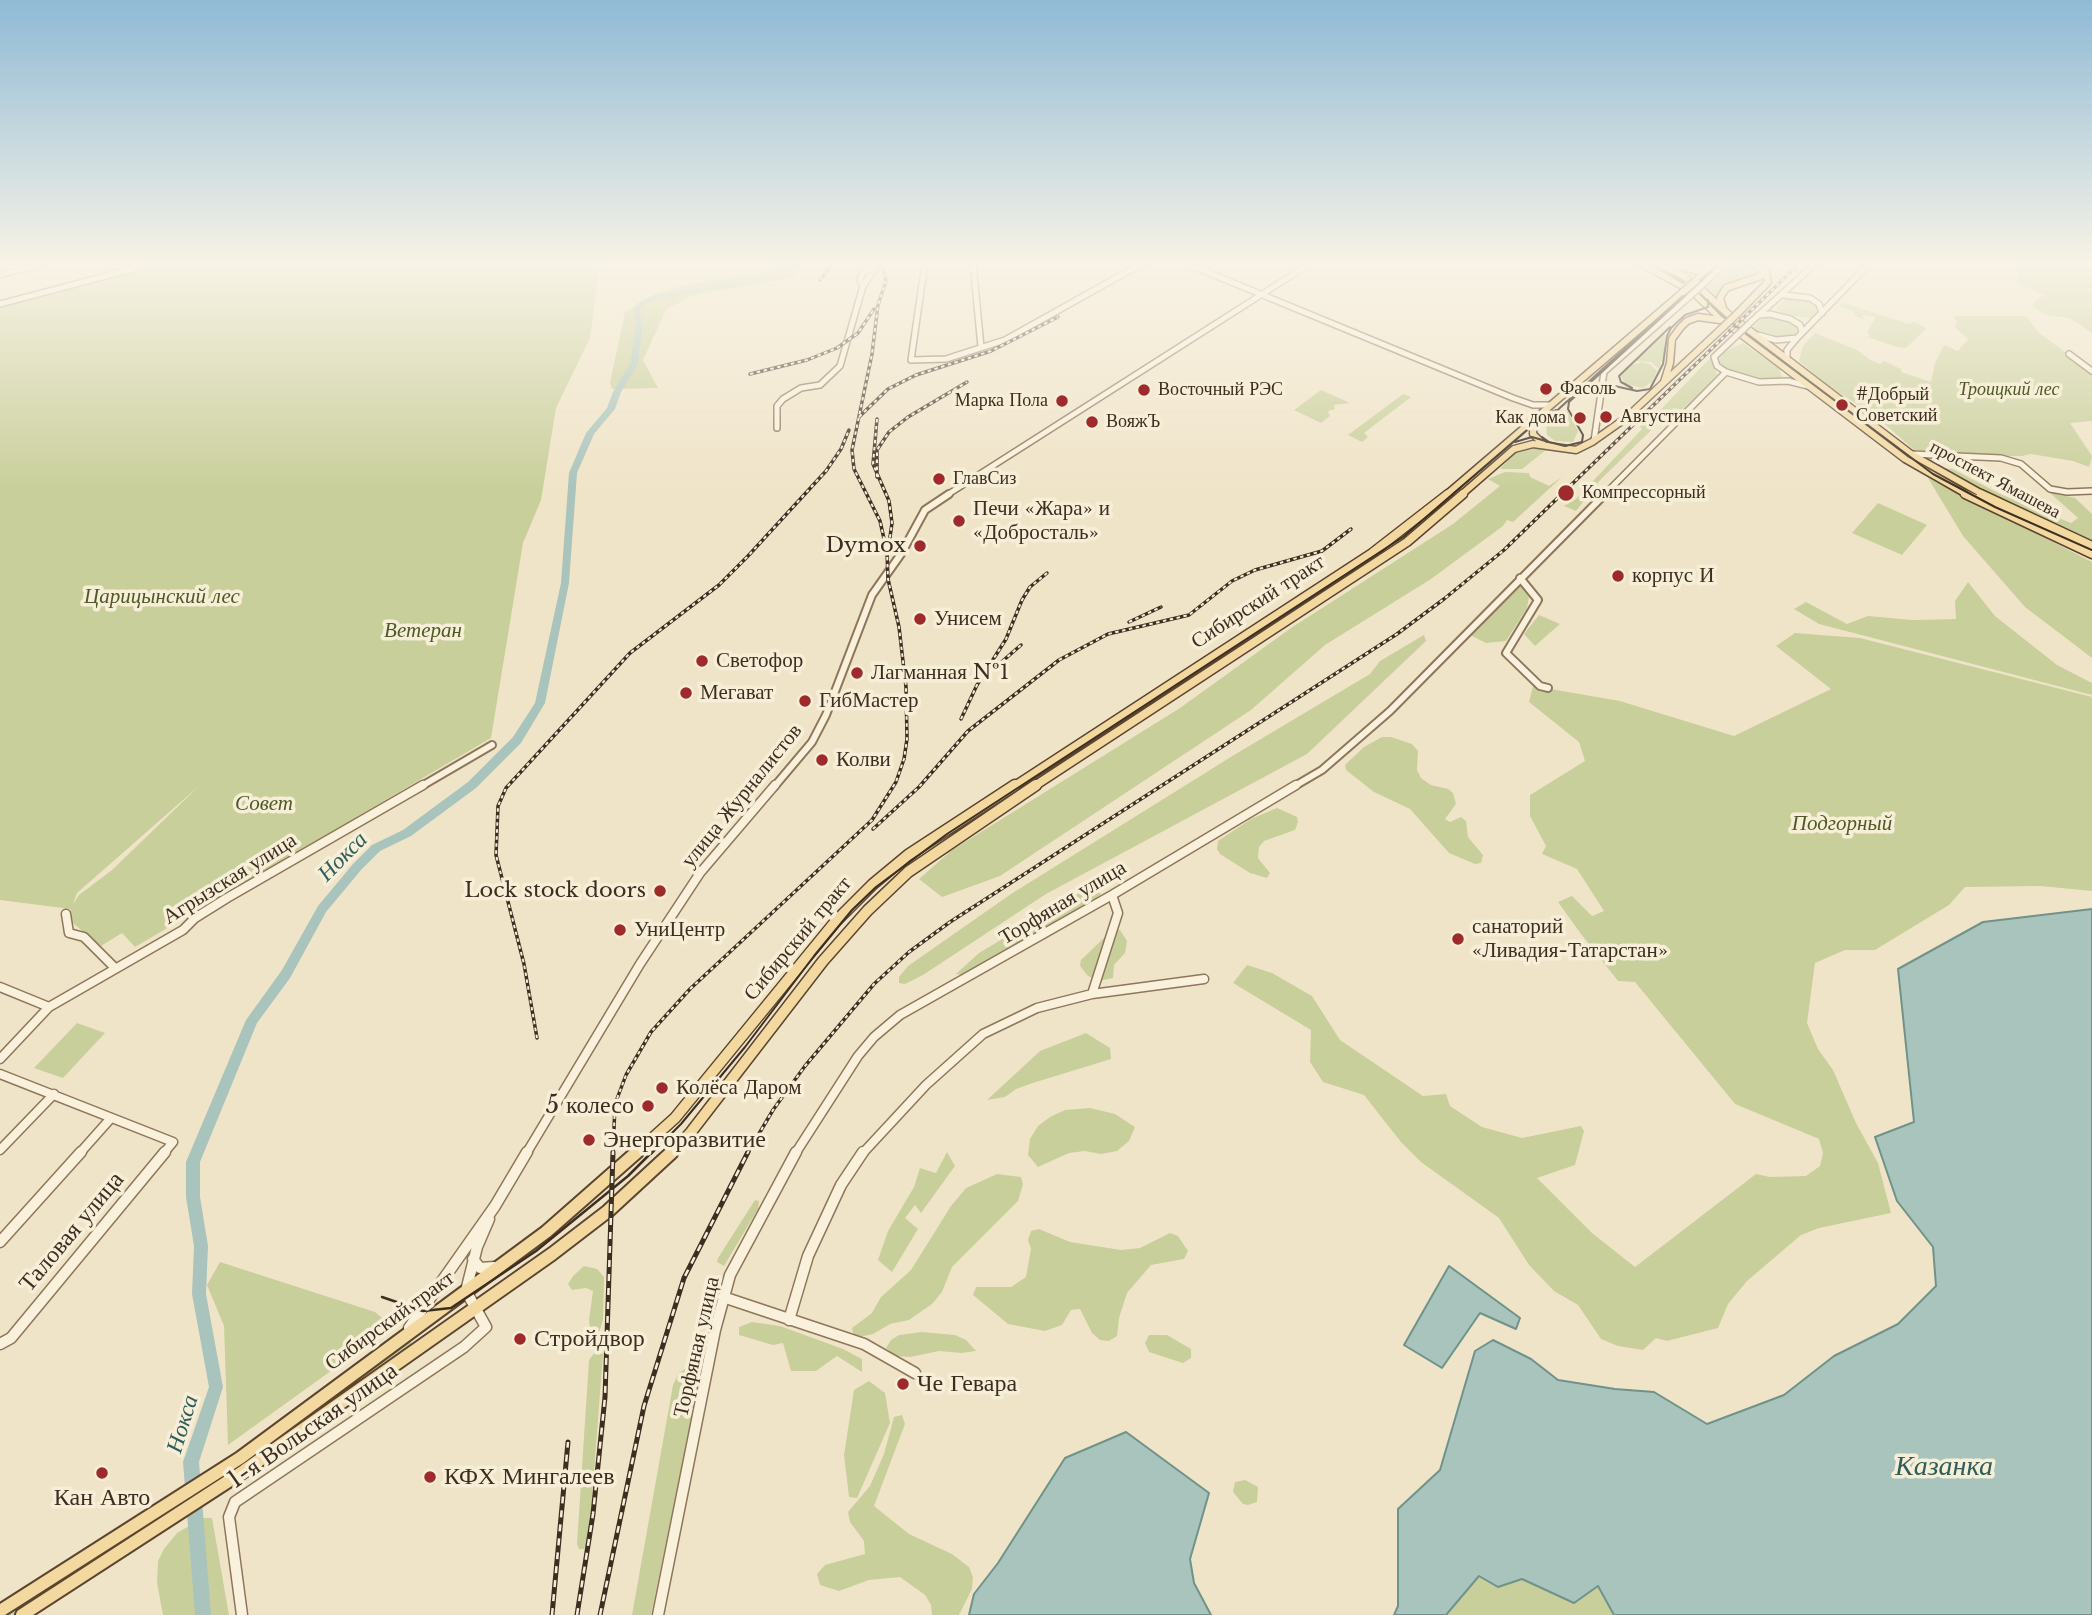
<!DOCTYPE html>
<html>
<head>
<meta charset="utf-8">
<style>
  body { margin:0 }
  canvas { display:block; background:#f0e4c8 }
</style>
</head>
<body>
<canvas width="2092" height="1615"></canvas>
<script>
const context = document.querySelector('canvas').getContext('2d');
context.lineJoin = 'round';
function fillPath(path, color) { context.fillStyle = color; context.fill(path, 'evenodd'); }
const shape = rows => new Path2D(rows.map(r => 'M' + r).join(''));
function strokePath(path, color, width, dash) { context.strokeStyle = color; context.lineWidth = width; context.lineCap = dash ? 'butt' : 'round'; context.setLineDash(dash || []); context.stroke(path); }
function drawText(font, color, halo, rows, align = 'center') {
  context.font = font + ' "Libre Baskerville",serif'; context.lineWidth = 7; context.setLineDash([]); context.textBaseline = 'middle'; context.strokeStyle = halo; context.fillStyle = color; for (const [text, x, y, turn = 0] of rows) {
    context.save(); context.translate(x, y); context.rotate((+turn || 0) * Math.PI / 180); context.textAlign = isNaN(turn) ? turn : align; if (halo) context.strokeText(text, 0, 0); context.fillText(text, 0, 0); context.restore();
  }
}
fillPath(shape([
  [164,263,586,263,599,270,590,338,556,408,541,500,523,543,491,738,135,947,122,933,101,946,69,920,71,909,0,900,0,306],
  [199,786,112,870,79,895,73,904,77,893],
  [781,263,805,263,791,278,691,296,666,310,643,360,658,388,612,389,610,383,625,312,657,293,713,279,774,272],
  [1734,263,1750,264,1760,271,1759,275,1724,285,1716,297,1704,287],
  [2023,263,2092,263,2092,333,2070,318,2047,315,2033,307,2035,301,2045,295,2016,283],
  [1787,297,1813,301,1820,309,1811,318,1784,315,1776,308],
  [1843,303,1909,324,1914,322,1927,328,1906,348,1897,347,1868,337,1870,335,1867,332,1876,317,1862,315,1864,319,1857,317,1853,311,1840,306],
  [1764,316,1786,319,1797,326,1799,331,1790,338,1779,339,1758,332,1753,327],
  [1953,316,2026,316,2038,332,2092,372,2092,421,2070,423,2092,456,2089,467,2073,461,2031,454,2022,456,1997,456,1915,451,1877,417,1827,385,1799,361,1803,346,1815,333,1857,350,1870,360,1880,364,1884,361,1901,369,1901,372,1931,382,1935,363,1944,345,1958,351,1968,339,1955,327,1957,321],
  [1665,333,1664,353,1659,369,1651,362,1635,361],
  [1743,343,1779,368,1782,377,1777,380,1754,380,1723,368,1717,361,1726,351],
  [1710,358,1718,376,1682,410,1674,408,1600,480,1576,511,1564,506,1576,499,1642,429,1640,427,1642,424,1646,425],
  [1642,362,1650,364,1657,371,1652,382,1643,388,1625,384,1621,376,1631,365],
  [1321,390,1350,403,1334,405,1335,409,1328,411,1330,416,1321,423,1294,410],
  [1403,394,1411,397,1364,433,1368,437,1362,442,1348,435],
  [1559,409,1568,412,1578,431,1573,442,1555,441,1547,435,1546,422],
  [1535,446,1546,450,1522,469,1500,469,1519,449],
  [1940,468,1953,469,2000,494,2071,523,2078,518,2049,492,2075,498,2092,514,2092,541,2020,510],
  [1505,472,1529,473,1530,477,1549,486,1562,477,1513,522,1507,520,1503,526,1431,579,1325,645,1251,710,1000,876,942,897,919,879,952,850,1180,708,1291,628,1453,524,1500,486,1488,479],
  [1928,478,2092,562,2092,658,2025,607,1963,536],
  [1878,503,1927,525,1902,555,1852,533],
  [1968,582,1995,616,2057,665,2092,683,2092,695,1819,624,1794,609,1806,602,1847,624,1868,616,1912,620,1956,619,1955,601],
  [1520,586,1529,597,1527,608,1506,641,1486,643,1470,635],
  [1539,615,1560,624,1535,646,1524,634],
  [1795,633,1860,638,2092,697,2092,891,2040,886,1965,887,1949,905,1875,950,1845,950,1815,963,1807,1023,1818,1049,1833,1070,1856,1123,1878,1163,1891,1213,1819,1228,1801,1235,1747,1281,1728,1304,1718,1328,1667,1341,1656,1338,1643,1350,1618,1346,1601,1339,1578,1305,1554,1291,1529,1265,1499,1218,1421,1162,1401,1142,1364,1095,1323,1082,1310,1062,1311,1030,1233,983,1247,965,1272,973,1312,996,1340,1040,1423,1096,1446,1094,1450,1106,1482,1127,1522,1138,1581,1126,1584,1131,1575,1165,1537,1178,1592,1233,1635,1267,1756,1174,1770,1177,1806,1176,1820,1166,1823,1153,1819,1139,1735,1104,1635,982,1618,981,1581,934,1558,902,1572,896,1592,916,1604,911,1577,869,1542,854,1546,846,1530,816,1530,795,1585,761,1579,742,1529,702,1533,686,1620,701,1734,736,1831,689,1776,646],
  [1424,635,1426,641,1307,754,1046,894,923,975,905,984,899,983,899,977,908,966,1011,894,1234,755,1370,674,1380,661],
  [1382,737,1391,737,1412,744,1418,751,1417,770,1421,778,1431,785,1448,789,1453,793,1456,804,1445,819,1450,822,1461,817,1466,821,1468,837,1483,855,1481,863,1475,864,1449,853,1410,809,1374,792,1346,770,1345,765,1364,747],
  [1277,808,1297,817,1298,822,1295,830,1264,841,1259,847,1258,858,1270,873,1267,878,1250,873,1220,854,1217,849,1218,841,1251,819],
  [1094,889,1101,894,1094,900,963,975,956,974,979,953,1081,892],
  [1120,930,1127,941,1125,953,1114,965,1113,978,1099,981,1088,976,1080,966,1081,960,1109,933],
  [77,1023,105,1033,63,1078,34,1068],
  [1086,1033,1110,1048,1111,1059,1036,1082,1016,1089,1005,1097,987,1100,1040,1051],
  [1090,1108,1115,1114,1135,1127,1129,1141,1117,1151,1101,1154,1085,1151,1069,1153,1038,1167,1028,1155,1030,1139,1038,1126,1050,1117,1065,1110],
  [947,1152,955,1166,921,1213,915,1205,905,1218,918,1229,892,1272,878,1260,888,1231,914,1187,920,1168,936,1173],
  [997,1174,1021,1177,1023,1184,1018,1201,952,1267,942,1292,932,1304,909,1320,890,1324,873,1334,859,1337,853,1333,852,1328,872,1313,881,1297,911,1270,951,1206,966,1188],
  [755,1200,759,1201,758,1209,724,1266,717,1262,718,1258],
  [1039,1229,1070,1242,1121,1250,1140,1248,1170,1233,1178,1236,1188,1251,1184,1259,1151,1265,1127,1293,1119,1318,1117,1336,1109,1341,1100,1340,1092,1333,1080,1309,1071,1310,1062,1325,1045,1331,1008,1324,973,1295,976,1287,1011,1287,1026,1277,1031,1249,1028,1240,1031,1231],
  [220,1262,375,1312,389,1324,360,1350,228,1445,224,1326,207,1285],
  [584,1266,597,1269,604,1277,603,1320,599,1333,594,1338,591,1336,589,1320,593,1291,586,1288,572,1290,568,1284,573,1276],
  [752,1322,780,1326,843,1349,862,1359,862,1372,837,1356,816,1371,791,1371,783,1343,773,1345,739,1335,739,1327],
  [922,1332,955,1335,966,1340,976,1351,962,1353,939,1351,910,1357,896,1356,886,1348,891,1340,899,1335],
  [1149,1335,1167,1335,1191,1349,1191,1358,1183,1363,1149,1352,1145,1343],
  [411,1340,411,1346,260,1456,13,1615,5,1615,257,1452],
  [595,1352,603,1354,589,1538,584,1549,579,1549,577,1544,589,1360],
  [685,1369,695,1370,700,1377,651,1615,632,1615,673,1385,679,1373],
  [869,1381,885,1393,890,1423,857,1498,849,1497,844,1455,854,1390],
  [902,1415,905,1424,874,1506,909,1534,952,1554,969,1567,973,1577,972,1589,959,1615,932,1615,931,1605,925,1595,900,1577,869,1580,839,1591,820,1585,817,1574,825,1565,865,1554,864,1541,850,1522,848,1512,870,1486,884,1454,894,1417],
  [1245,1480,1258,1487,1257,1502,1248,1505,1243,1504,1233,1492,1235,1482],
  [203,1518,212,1518,229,1615,163,1615,157,1583,158,1561,164,1549,177,1533],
  [1479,1576,1498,1587,1522,1579,1574,1603,1598,1586,1614,1615,1446,1615]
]), '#c9cf9b');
const water = shape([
  [2092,909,2092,1615,1614,1615,1598,1586,1574,1603,1522,1579,1498,1587,1479,1576,1446,1615,1394,1615,1398,1606,1398,1509,1440,1470,1475,1351,1493,1340,1531,1359,1558,1380,1615,1389,1654,1392,1707,1424,1784,1395,1834,1356,1898,1324,1936,1286,1933,1247,1897,1201,1875,1137,1914,1122,1898,969,1983,922,2092,909],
  [1449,1266,1520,1318,1516,1329,1480,1313,1442,1368,1404,1345,1449,1266],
  [1126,1432,1209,1493,1190,1559,1194,1583,1211,1615,969,1615,974,1594,998,1563,1065,1458,1126,1432]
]);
fillPath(water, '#a9c4bc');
strokePath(water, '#6f938a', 2);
fillPath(shape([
  [796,263,803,263,788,276,654,300,642,306,640,311,642,327,638,364,621,392,615,409,594,434,577,473,569,583,545,703,521,743,476,788,411,836,380,851,361,870,326,912,290,978,257,1023,200,1162,200,1197,208,1246,206,1294,223,1387,199,1462,211,1615,195,1615,183,1462,209,1387,192,1294,194,1246,186,1197,186,1162,246,1020,282,970,318,906,353,864,372,845,403,830,468,782,513,737,535,703,561,583,569,473,586,433,607,408,613,392,630,364,636,327,634,311,637,304,652,296,784,273,796,263]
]), '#a9c4bc');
const minorFar3 = shape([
  [925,263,911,360,946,359,1005,340,1143,263],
  [973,263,981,347],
  [1185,263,1513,398,1533,405,1550,405],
  [0,275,45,263],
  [1702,285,1725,263],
  [863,286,878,264],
  [1783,295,1810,298,1819,304,1822,313],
  [0,304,155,263],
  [1758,315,1770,314,1790,319,1800,325,1802,332],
  [1751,322,1816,263],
  [1754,334,1776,340,1797,338],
  [1732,340,1714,357,1717,366,1726,372,1759,382,1788,381,1808,386],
  [2069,354,2092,371],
  [1787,359,1787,350,1797,338,1870,263],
  [777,428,777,406,783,399,801,388,820,385,840,366,863,286,860,280,863,273,877,263],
  [1594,441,1604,372,1689,297],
  [1911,454,2001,458,2021,464,2050,489,2067,492,2092,491],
  [947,495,1311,263],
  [1604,495,1726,372]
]);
const minorFar2 = shape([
  [1520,578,1538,600,1506,653,1540,686,1548,688],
  [420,787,492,745],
  [774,787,812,742,826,715,872,595,901,554,925,510,949,494],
  [1293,787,1322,770,1390,711,1605,494]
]);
const minorFar1 = shape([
  [66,914,69,933,84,937,115,968],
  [0,987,49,1007],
  [1092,994,1118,913,1112,895],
  [0,1059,49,1007,183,930,195,918,227,898,423,785],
  [0,1074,173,1142,163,1154],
  [0,1150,54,1094],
  [79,1154,111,1118],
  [526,1154,640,964,700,873,775,785],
  [795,1154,858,1056,874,1037,900,1015,1112,895,1296,785],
  [862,1154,926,1085,983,1034,1037,1008,1092,994,1204,979]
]);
const minor = shape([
  [0,1242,81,1152],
  [473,1259,480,1268,494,1267],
  [723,1297,864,1344,915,1373],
  [789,1320,808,1256,841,1185,863,1152],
  [409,1328,495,1206,527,1152],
  [0,1344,11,1338,165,1152],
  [242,1615,229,1517,235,1502,464,1347,486,1327,466,1291,477,1247,489,1219],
  [658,1615,715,1330,730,1275,796,1152]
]);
const majorFar3 = shape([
  [1640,263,1681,285],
  [1659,263,1687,278],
  [1672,263,1697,271,1707,270],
  [1696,281,1713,263],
  [1703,291,1728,314,1911,454,1984,495],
  [1697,296,1725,322,1905,459,1968,495],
  [1723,308,1720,298,1726,288,1761,276,1763,269],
  [1738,313,1768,282,1766,272,1752,263],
  [1664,382,1670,363,1672,339,1680,328,1687,321,1698,317,1720,320],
  [1534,419,1533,434,1543,444],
  [1446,495,1683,292],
  [1461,495,1514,449,1533,444,1576,450,1592,442,1626,418,1720,330]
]);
const majorFar2 = shape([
  [1965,494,2092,554],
  [1981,494,2092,546],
  [1013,787,1372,553,1448,494],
  [1033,787,1407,542,1463,494]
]);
const majorFar1 = shape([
  [635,1154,675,1118,836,921,873,884,908,855,1015,785],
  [671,1154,691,1132,823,961,868,910,908,872,1036,785]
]);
const major = shape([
  [0,1611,240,1458,546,1232,637,1152],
  [22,1615,244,1471,552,1254,608,1211,672,1152]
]);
strokePath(minorFar3, '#8d765c', 8);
strokePath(minorFar2, '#8d765c', 10);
strokePath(minorFar1, '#8d765c', 11);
strokePath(minor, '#8d765c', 13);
strokePath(majorFar3, '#5b4430', 9);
strokePath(majorFar2, '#5b4430', 11);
strokePath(majorFar1, '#5b4430', 13);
strokePath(major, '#5b4430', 16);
strokePath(minorFar3, '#faf1dc', 5);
strokePath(minorFar2, '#faf1dc', 6);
strokePath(minorFar1, '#faf1dc', 8);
strokePath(minor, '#faf1dc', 10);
strokePath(majorFar3, '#f3d9a0', 6);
strokePath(majorFar2, '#f3d9a0', 8);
strokePath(majorFar1, '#f3d9a0', 10);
strokePath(major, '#f3d9a0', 12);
strokePath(shape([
  [1648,263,1683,283],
  [1700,294,1722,316,1933,474,1995,507,2092,550],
  [1584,386,1601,383,1637,391,1650,389,1663,364,1667,336,1671,328,1685,315,1708,307,1708,300],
  [1632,388,1621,382,1619,376,1670,327],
  [1551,416,1719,263],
  [1542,437,1549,442,1565,446,1582,442,1583,435,1568,409,1569,402,1721,263],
  [1515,442,1532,437,1549,442],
  [651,1154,681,1124,745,1047,814,956,852,910,876,887,947,834,1403,537,1542,417,1556,410]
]), '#3d2e20', 2);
strokePath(shape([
  [382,1297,423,1311,451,1308,536,1251,628,1176,652,1152]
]), '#3d2e20', 2.5);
const railFar1 = shape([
  [820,280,833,263],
  [750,374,807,360,837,348,858,333,874,309],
  [859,417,888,389,916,375,991,351,1058,317],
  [877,419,873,464,889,501,892,523,889,544],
  [877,477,877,450,889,432,908,417,967,382],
  [1129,622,1161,607],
  [997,666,1021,645],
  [961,719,977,685,1006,639,1022,600,1030,587,1047,573],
  [873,829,919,787,968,731,1059,660,1108,634,1189,615,1232,581,1255,570,1322,551,1351,529],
  [537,1038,524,964,496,855,498,806,506,788,630,653,719,585,748,556,826,471,841,449,849,430],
  [613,1154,615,1104,626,1075,651,1032,690,989,872,820,896,782,904,759,907,739,906,687,899,627,888,579,887,552,880,521,854,469,852,450,872,354,878,305,886,281,882,263],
  [747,1154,773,1110,805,1066,874,984,909,952,950,922,1397,634,1444,599,1504,550,1800,263]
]);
const rail = shape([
  [552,1615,568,1442],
  [577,1615,593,1514,605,1397,613,1152],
  [600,1615,644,1406,684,1278,748,1152]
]);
strokePath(railFar1, '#3d2e20', 3.5);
strokePath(rail, '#3d2e20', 5);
strokePath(railFar1, '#f7eed8', 2, [3.5]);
strokePath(rail, '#f7eed8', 2.5, [7]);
const minorBridge = shape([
  [1689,297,1702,285],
  [1732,340,1751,322]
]);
const majorBridge = shape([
  [1683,292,1696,281],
  [1720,330,1738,313]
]);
strokePath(minorBridge, '#8d765c', 8, []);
strokePath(majorBridge, '#5b4430', 9, []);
strokePath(minorBridge, '#faf1dc', 5);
strokePath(majorBridge, '#f3d9a0', 6);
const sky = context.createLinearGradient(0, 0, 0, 489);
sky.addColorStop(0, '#8fbad6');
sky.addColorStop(0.54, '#f8f3e6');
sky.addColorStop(1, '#f8f3e600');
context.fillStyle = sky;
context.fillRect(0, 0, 2092, 489);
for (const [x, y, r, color] of [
  [1546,389,7,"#9e2a2b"],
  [1144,390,7,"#9e2a2b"],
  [1062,401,7,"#9e2a2b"],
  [1842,405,7,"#9e2a2b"],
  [1606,417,7,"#9e2a2b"],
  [1580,418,7,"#9e2a2b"],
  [1092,422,7,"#9e2a2b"],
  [939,479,7,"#9e2a2b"],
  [1566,493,9,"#9e2a2b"],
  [959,521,7,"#9e2a2b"],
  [920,546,7,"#9e2a2b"],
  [1618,576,7,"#9e2a2b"],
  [920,619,7,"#9e2a2b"],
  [702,661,7,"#9e2a2b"],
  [857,673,7,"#9e2a2b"],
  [686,693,7,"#9e2a2b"],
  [805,701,7,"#9e2a2b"],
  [822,760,7,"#9e2a2b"],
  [660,891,7,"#9e2a2b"],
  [620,930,7,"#9e2a2b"],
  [1458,939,7,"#9e2a2b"],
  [662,1088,7,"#9e2a2b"],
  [648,1106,7,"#9e2a2b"],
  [589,1140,7,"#9e2a2b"],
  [520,1339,7,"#9e2a2b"],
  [903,1384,7,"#9e2a2b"],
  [102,1473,7,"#9e2a2b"],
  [430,1477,7,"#9e2a2b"]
]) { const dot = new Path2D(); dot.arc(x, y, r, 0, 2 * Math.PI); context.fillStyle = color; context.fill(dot); strokePath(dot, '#f7eed8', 2.5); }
drawText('18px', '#3d2e20', '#f7eed8', [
  ["Фасоль",1560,389],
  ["Восточный РЭС",1158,390],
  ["#Добрый",1856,395],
  ["Советский",1856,416],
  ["Марка Пола",1048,401,"right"],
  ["Августина",1620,417],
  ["Как дома",1566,418,"right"],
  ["ВояжЪ",1106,422],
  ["ГлавСиз",953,479],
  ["Компрессорный",1582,493]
], 'left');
drawText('italic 18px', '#4d5a26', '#f7eed8', [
  ["Троицкий лес",2009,390]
]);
drawText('18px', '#3d2e20', '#f7eed8', [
  ["проспект Ямашева",1995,480,28]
]);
drawText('21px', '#3d2e20', '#f7eed8', [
  ["Печи «Жара» и",973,509],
  ["«Добросталь»",973,533],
  ["Dymox",906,546,"right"],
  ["корпус И",1632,576],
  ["Унисем",934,619],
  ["Светофор",716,661],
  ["Лагманная №1",871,673],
  ["Мегават",700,693],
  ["ГибМастер",819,701],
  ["Колви",836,760],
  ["Lock stock doors",646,891,"right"],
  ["санаторий",1472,927],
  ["«Ливадия-Татарстан»",1472,951],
  ["УниЦентр",634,930],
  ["Колёса Даром",676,1088]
], 'left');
drawText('italic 21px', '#4d5a26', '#f7eed8', [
  ["Царицынский лес",162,597],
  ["Ветеран",423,631],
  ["Совет",264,804],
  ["Подгорный",1842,824]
]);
drawText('21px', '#3d2e20', '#f7eed8', [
  ["Сибирский тракт",1258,602,-33],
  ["улица Журналистов",742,796,-51],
  ["Агрызская улица",230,879,-32],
  ["Торфяная улица",1063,903,-31],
  ["Сибирский тракт",798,939,-50],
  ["Сибирский тракт",390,1321,-36],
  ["Торфяная улица",697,1347,-77]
]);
drawText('italic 23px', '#2f5d5a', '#f7eed8', [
  ["Нокса",343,857,-45],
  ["Нокса",183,1424,-73]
]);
drawText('24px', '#3d2e20', '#f7eed8', [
  ["5 колесо",634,1106,"right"],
  ["Энергоразвитие",603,1140],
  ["Стройдвор",534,1339],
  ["Че Гевара",917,1384],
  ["КФХ Мингалеев",444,1477],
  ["Кан Авто",102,1498,"center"]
], 'left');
drawText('24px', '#3d2e20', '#f7eed8', [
  ["Таловая улица",72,1232,-50],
  ["1-я Вольская улица",313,1426,-35]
]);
drawText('italic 28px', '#2f5d5a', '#f7eed8', [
  ["Казанка",1944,1467]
]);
</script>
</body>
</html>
